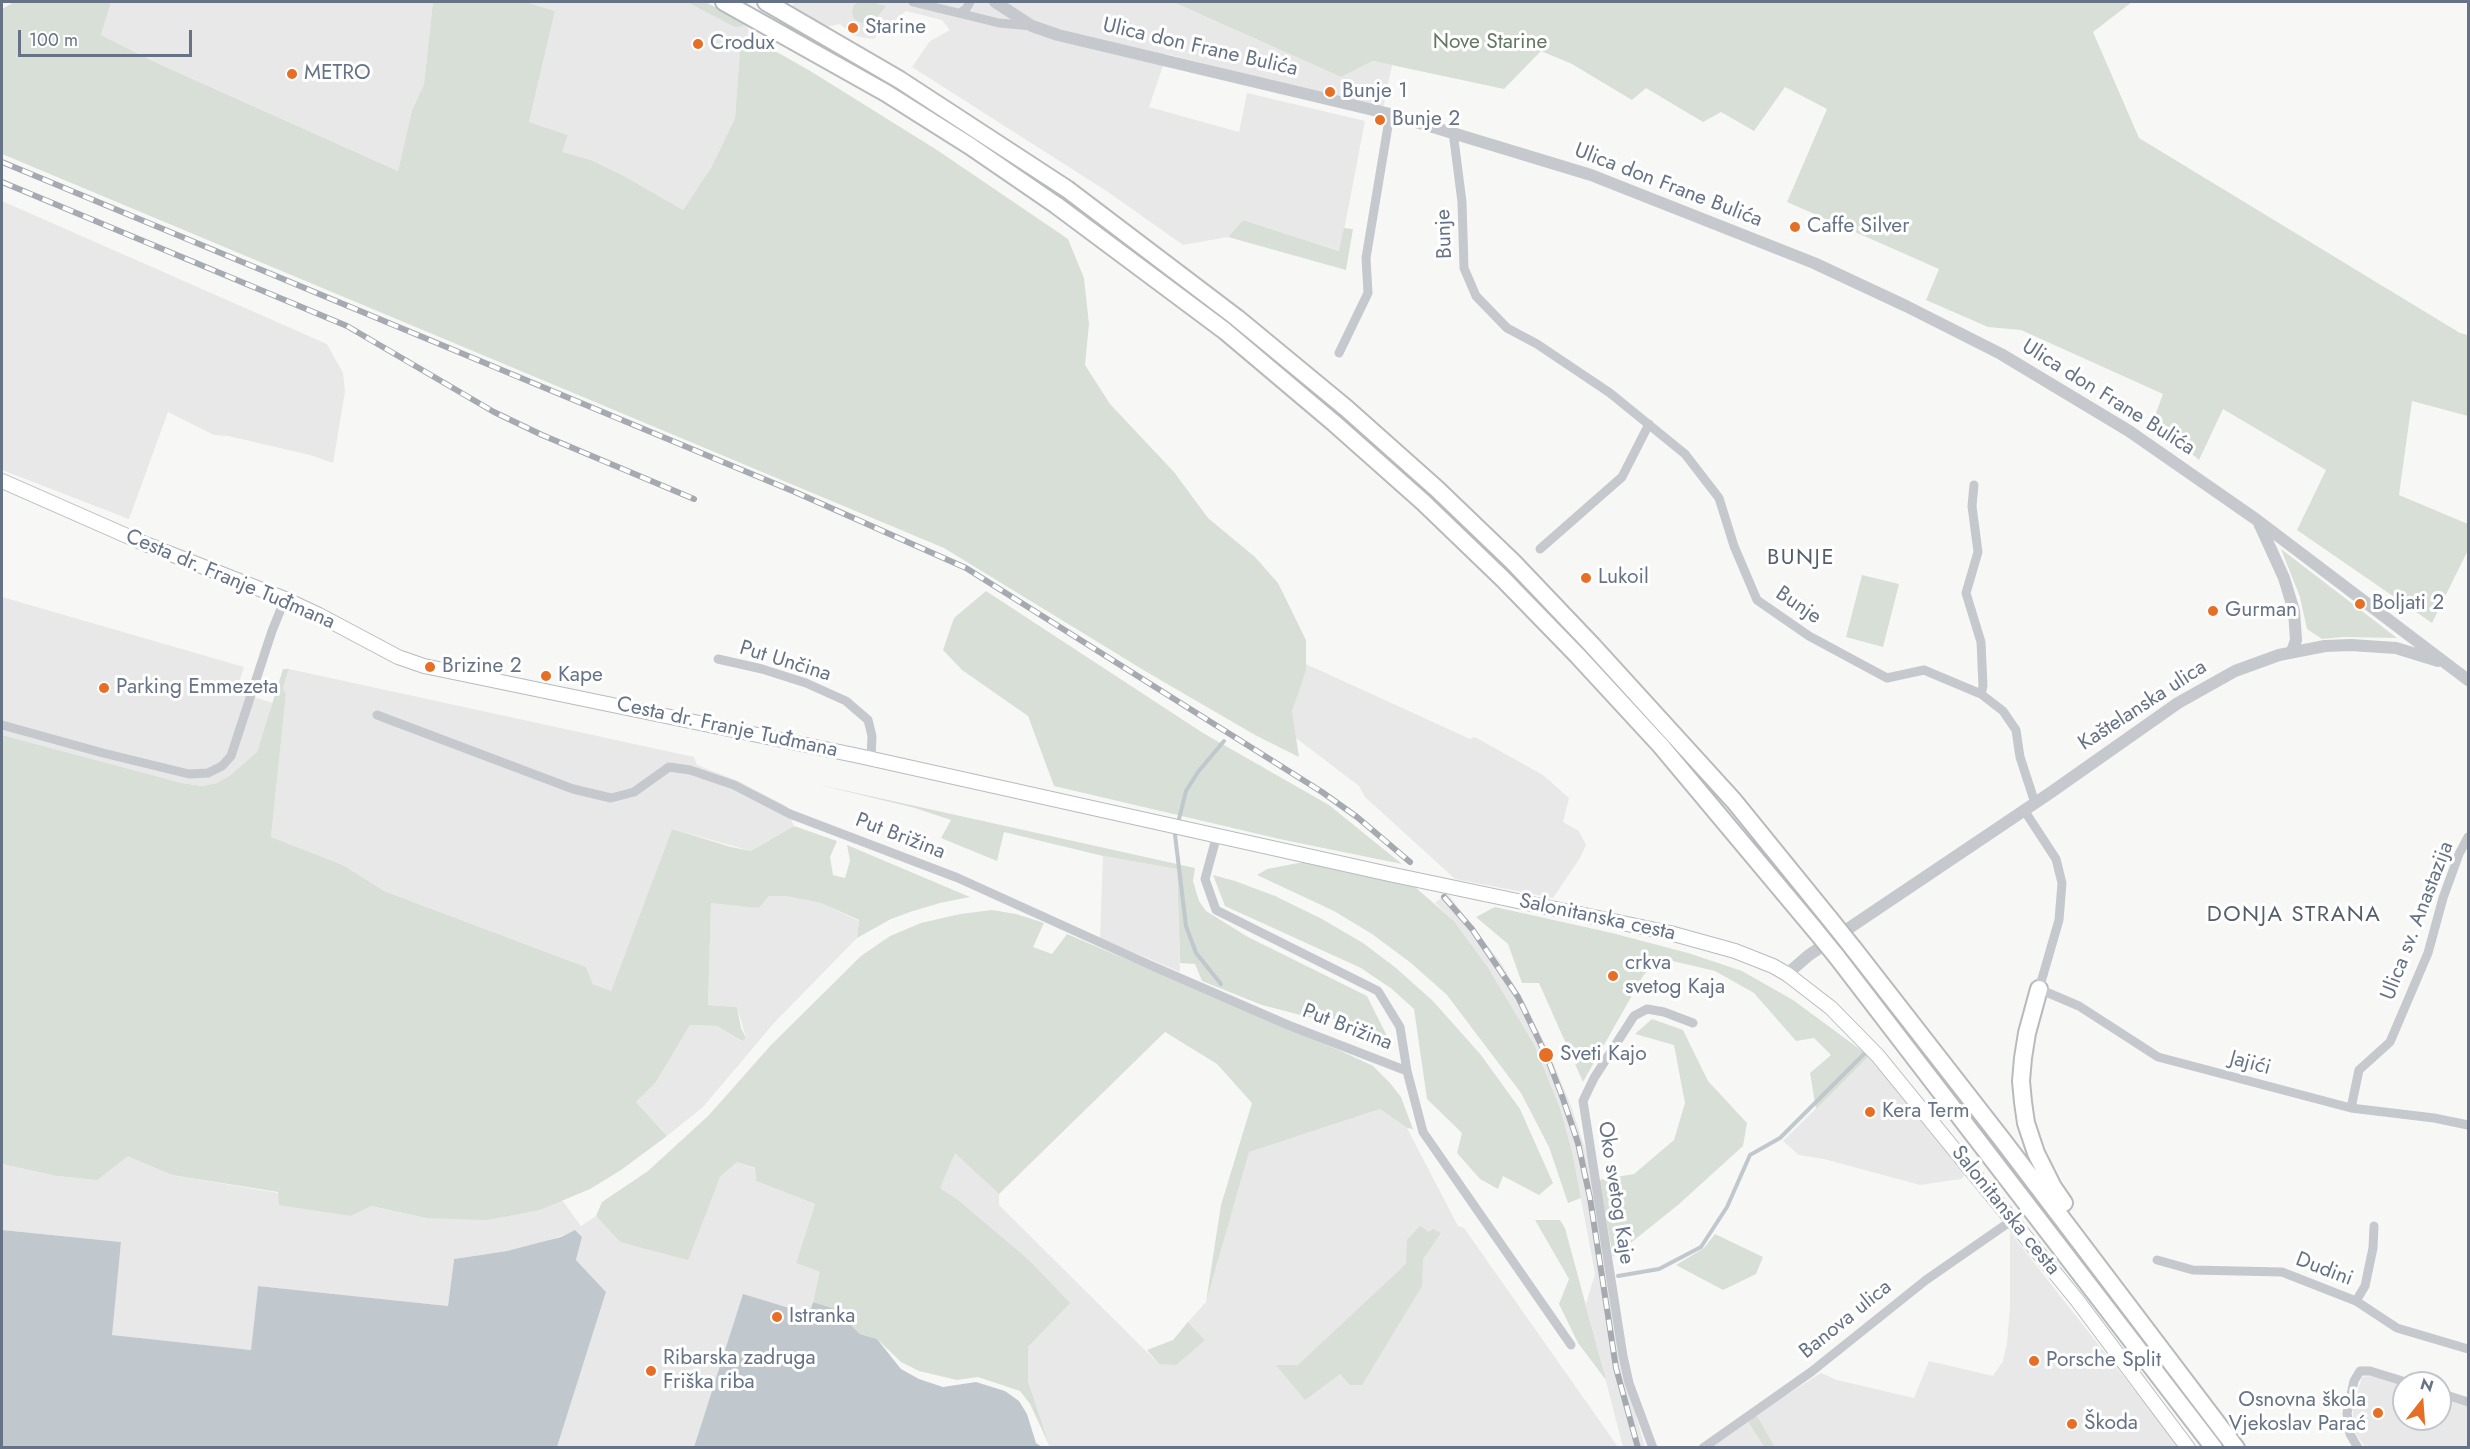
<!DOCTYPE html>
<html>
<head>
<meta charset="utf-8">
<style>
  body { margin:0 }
  #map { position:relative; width:2470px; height:1449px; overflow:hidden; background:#f7f8f5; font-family:Jost,sans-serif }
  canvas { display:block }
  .frame { position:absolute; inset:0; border:3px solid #667386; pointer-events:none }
  .north { position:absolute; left:2392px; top:1371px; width:60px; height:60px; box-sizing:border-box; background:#fff; border:2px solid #c2c7cf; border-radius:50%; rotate:17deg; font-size:16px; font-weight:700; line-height:24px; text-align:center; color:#667386 }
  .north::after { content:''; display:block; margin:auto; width:21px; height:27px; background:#e76e25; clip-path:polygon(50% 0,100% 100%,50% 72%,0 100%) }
  .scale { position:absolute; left:18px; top:30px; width:174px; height:27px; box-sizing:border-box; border:3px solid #667386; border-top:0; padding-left:8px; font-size:18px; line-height:21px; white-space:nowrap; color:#667386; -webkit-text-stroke:4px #fff; paint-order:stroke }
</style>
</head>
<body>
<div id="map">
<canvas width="2470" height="1449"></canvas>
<div class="frame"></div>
<div class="north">N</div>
<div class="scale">100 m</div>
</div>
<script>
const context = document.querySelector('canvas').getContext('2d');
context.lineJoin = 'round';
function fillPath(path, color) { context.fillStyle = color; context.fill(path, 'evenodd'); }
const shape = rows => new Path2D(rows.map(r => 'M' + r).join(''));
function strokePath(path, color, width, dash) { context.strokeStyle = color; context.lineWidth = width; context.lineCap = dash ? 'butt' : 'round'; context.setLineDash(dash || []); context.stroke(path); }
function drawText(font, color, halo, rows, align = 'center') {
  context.font = font + ' Jost,sans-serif'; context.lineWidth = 6; context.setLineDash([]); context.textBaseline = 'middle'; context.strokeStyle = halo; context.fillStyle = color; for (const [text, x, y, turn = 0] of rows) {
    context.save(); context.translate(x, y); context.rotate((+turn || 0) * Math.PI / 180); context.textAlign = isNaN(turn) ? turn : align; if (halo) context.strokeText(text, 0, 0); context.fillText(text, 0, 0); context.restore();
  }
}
fillPath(shape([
  [111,2,433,2,424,84,412,110,398,171,159,64,101,35],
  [526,2,705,2,744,22,754,39,748,41,740,49,735,118,712,166,683,210,624,176,591,160,561,152,568,135,529,122,555,11],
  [794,2,1173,2,1341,77,1373,61,1392,65,1383,109,1167,54,1149,107,1239,132,1247,93,1365,121,1340,251,1243,220,1228,237,1183,245,1108,192,912,67,930,41,950,30,942,20,906,11,873,39,855,36,840,24,825,27,792,7],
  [2,201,327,344,343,373,345,391,333,463,310,455,228,436,214,435,168,412,129,519,2,470],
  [2,597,244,667,236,692,273,703,257,752,229,776,217,783,202,786,182,783,2,735],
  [1306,664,1470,739,1475,737,1543,775,1569,798,1563,822,1579,831,1586,845,1580,858,1553,898,1455,879,1365,797,1359,786,1296,738,1292,711],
  [289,669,694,757,697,765,738,781,786,806,794,826,751,851,672,829,611,991,593,984,586,967,384,891,343,865,271,837,286,694,283,688],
  [1103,856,1177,869,1180,972,1100,938],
  [1447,893,1501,963,1526,1005,1548,1050,1571,1106,1586,1151,1597,1209,1620,1360,1645,1447,1623,1447,1586,1304,1595,1274,1572,1151,1560,1108,1535,1046,1489,969,1454,921,1435,903],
  [769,896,785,896,821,903,859,921,857,938,774,1023,703,1107,667,1136,636,1102,656,1082,690,1025,717,1026,741,1041,746,1038,737,1007,708,1005,711,902,759,908],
  [1869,1056,1926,1120,1966,1174,1961,1179,1920,1185,1824,1159,1799,1155,1783,1141],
  [1380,1109,1407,1128,1458,1226,1464,1228,1618,1447,1050,1447,1028,1381,1028,1347,1069,1303,1029,1260,956,1198,940,1188,955,1152,999,1194,999,1205,1159,1364,1205,1340,1188,1322,1206,1302,1248,1152],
  [128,1155,172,1175,278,1193,351,1216,370,1206,426,1218,540,1210,562,1200,581,1226,596,1216,620,1242,708,1205,720,1177,737,1162,755,1169,756,1181,815,1204,796,1263,821,1272,809,1315,743,1295,694,1447,557,1447,606,1292,576,1260,582,1237,575,1231,538,1244,507,1251,454,1259,448,1306,258,1286,251,1350,111,1335,121,1242,2,1230,2,1164,57,1176,96,1180],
  [2010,1232,2179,1447,1775,1447,1756,1414,1821,1373,1837,1380,1914,1398,1929,1361,1993,1376,2003,1361,2007,1343,2010,1308],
  [2371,1376,2404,1386,2404,1419,2440,1419,2440,1398,2468,1407,2468,1447,2365,1447,2353,1430,2353,1405,2362,1377],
  [1747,1420,1764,1447,1708,1448]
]), '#e8e8e8');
fillPath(shape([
  [14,2,111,2,101,35,159,64,398,171,412,110,424,84,433,2,526,2,555,11,529,122,568,135,562,152,591,160,624,176,683,210,712,166,735,118,740,48,748,41,754,39,812,72,937,150,1068,239,1084,278,1089,324,1085,365,1110,404,1174,472,1208,518,1255,557,1278,583,1306,640,1306,670,1292,711,1299,757,1255,735,1145,671,944,548,2,154,2,9],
  [687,2,705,2,744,22,743,26,735,27],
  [860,2,871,2,886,6,874,21,868,24,862,23,854,19,852,12,854,5],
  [1173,2,2132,2,2093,32,2139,138,2460,333,2468,335,2468,416,2412,401,2399,495,2468,524,2468,550,2432,623,2297,530,2326,470,2223,409,2199,460,2153,421,2163,394,2021,330,1988,327,1926,300,1939,269,1787,202,1827,109,1785,87,1754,131,1721,112,1703,122,1646,88,1632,100,1572,64,1541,51,1504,89,1373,61,1341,77],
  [1243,220,1339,251,1344,228,1353,229,1346,270,1228,237],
  [2281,549,2358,608,2397,638,2343,637,2322,639,2307,629,2300,597],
  [1862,575,1899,584,1883,647,1846,637],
  [986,591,1203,733,1329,805,1402,864,1284,840,1054,786,1028,716,962,670,943,650,954,618],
  [283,669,289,669,283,688,286,694,271,837,343,865,384,891,586,967,593,984,611,991,672,829,731,847,751,851,794,826,837,841,830,857,833,875,845,878,850,861,847,845,970,897,940,903,913,911,891,919,857,938,859,920,821,903,785,896,769,896,759,908,711,903,708,1005,737,1007,741,1028,746,1038,742,1041,717,1026,690,1025,656,1082,636,1102,667,1136,621,1170,590,1189,540,1210,487,1220,426,1218,371,1206,351,1216,279,1205,278,1192,172,1175,128,1156,97,1180,57,1176,2,1164,2,735,182,783,202,786,217,783,229,776,257,752],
  [816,784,1195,868,1193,881,1199,901,1206,911,1248,937,1367,996,1387,1036,1379,1041,1337,1020,1317,1015,1312,1018,1262,1005,1202,981,1195,964,1180,963,1177,869,1103,856,1004,832,997,861,941,838,951,820,915,808],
  [1309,861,1415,887,1454,921,1489,969,1535,1046,1560,1108,1572,1151,1581,1198,1568,1203,1549,1147,1521,1093,1447,995,1411,963,1372,934,1334,911,1257,875,1267,869],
  [1213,875,1235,881,1275,896,1322,919,1363,943,1396,968,1433,1001,1481,1055,1520,1109,1553,1183,1539,1195,1503,1176,1498,1189,1480,1179,1457,1153,1462,1133,1427,1099,1414,1009,1392,989,1361,968,1225,906],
  [1495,907,1612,933,1688,953,1742,971,1793,1000,1869,1056,1816,1109,1810,1073,1831,1055,1814,1038,1796,1041,1754,993,1715,971,1660,958,1643,976,1583,1082,1539,983,1522,983,1508,944,1476,917],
  [992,910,1016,914,1044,923,1033,947,1052,954,1067,934,1341,1051,1373,1066,1390,1083,1401,1097,1413,1129,1407,1128,1380,1109,1249,1152,1206,1302,1221,1205,1252,1103,1217,1064,1165,1032,999,1194,955,1153,940,1188,956,1198,1029,1260,1070,1303,1028,1347,1028,1381,1050,1447,1030,1404,1020,1391,978,1377,957,1380,919,1371,901,1362,877,1339,860,1334,848,1322,845,1312,813,1302,820,1272,796,1263,815,1204,756,1181,755,1168,737,1162,720,1177,688,1260,620,1242,596,1216,602,1202,648,1171,709,1115,771,1045,861,956,890,936,921,923,960,914],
  [1652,1019,1683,1030,1708,1081,1747,1123,1743,1146,1678,1205,1613,1257,1599,1180,1634,1174,1674,1140,1685,1103,1674,1045,1635,1034],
  [1535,1220,1560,1220,1565,1228,1606,1380,1578,1343,1559,1304,1569,1279],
  [1420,1226,1429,1232,1433,1229,1441,1233,1423,1259,1422,1286,1362,1385,1350,1385,1340,1374,1305,1400,1276,1365,1298,1365,1406,1264,1407,1240],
  [1715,1234,1763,1257,1756,1274,1723,1290,1676,1265,1704,1248],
  [1188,1322,1205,1340,1176,1365,1159,1364,1147,1350,1173,1340],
  [1756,1414,1775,1447,1764,1447,1747,1420]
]), '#d8dfd6');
fillPath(shape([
  [2,1230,121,1242,112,1335,251,1350,258,1286,448,1306,454,1259,507,1251,561,1237,575,1230,582,1237,576,1260,606,1292,557,1447,2,1447],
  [743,1294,809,1314,813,1302,845,1312,848,1322,860,1334,877,1339,901,1369,919,1379,943,1387,976,1382,1005,1391,1019,1401,1027,1414,1036,1443,1042,1447,694,1447]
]), '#c0c8ce');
strokePath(shape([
  [1221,984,1196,953,1186,926,1175,835,1186,791,1198,772,1224,741],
  [1618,1276,1659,1269,1701,1247,1727,1207,1750,1155,1780,1138,1864,1054]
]), '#c0c8ce', 4);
const secondary = shape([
  [2,481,143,543,285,599,319,615,398,657,424,666,859,756,1389,874,1670,933,1735,951,1773,966,1787,974,1831,1008,1878,1056,2077,1300,2188,1448]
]);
const trunk = shape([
  [724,2,886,93,970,146,1056,205,1225,331,1334,423,1423,502,1503,579,1577,655,1661,746,1815,930],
  [766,2,900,80,1067,189,1237,318,1346,408,1437,489,1513,562,1592,645,1734,801,1829,918],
  [1853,948,2004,1142,2236,1448],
  [1837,957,2214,1448],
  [2039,989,2027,1033,2023,1058,2021,1081,2023,1102,2026,1123,2036,1153,2053,1187,2064,1203]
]);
strokePath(secondary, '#b7bbc1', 16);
strokePath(trunk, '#b8babe', 20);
strokePath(shape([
  [913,2,999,23,1032,26],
  [960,13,966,9,970,2],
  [1453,132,1462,202,1464,268,1476,296,1507,328,1537,344,1610,393,1685,454,1719,498,1734,546,1757,600,1809,636,1887,678,1924,670,1981,694,2003,711,2016,730,2020,757,2035,803],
  [1339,353,1368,293,1366,258,1390,114],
  [1974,485,1972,506,1978,552,1966,593,1981,642,1983,686,1981,694],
  [1540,549,1622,477,1649,424],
  [718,659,762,669,806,683,846,701,868,720,872,736,871,758],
  [377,715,573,789,611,798,634,792,669,767,690,770,734,785,790,814,958,878,1150,965,1288,1025,1407,1071],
  [2,725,103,753,189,774,208,773,222,766,231,756,272,631,285,599],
  [2024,810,2056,859,2062,883,2059,920,2039,989,2079,1006,2158,1057,2351,1108,2434,1118,2468,1125],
  [1217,835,1205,879,1216,910,1378,991,1400,1027,1407,1071,1423,1132,1571,1345],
  [2351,1108,2359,1070,2390,1042,2428,953,2443,898,2459,854,2468,837],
  [2157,1260,2193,1270,2282,1272,2356,1301,2397,1328,2468,1349],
  [2356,1301,2365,1286,2373,1248,2374,1226],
  [2440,1393,2468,1402],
  [1653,1448,1629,1383,1623,1356,1583,1101,1594,1078,1634,1016,1647,1009,1664,1012,1693,1023],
  [1703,1448,1811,1372,1926,1280,2011,1221],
  [2358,1448,2350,1434,2347,1413,2354,1381,2360,1371,2370,1371,2409,1383]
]), '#c5c8cc', 9);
strokePath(shape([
  [995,2,1032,26,1058,35,1390,114,1591,175,1814,263,1906,306,2001,354,2129,431,2257,520,2468,680],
  [2259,523,2284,578,2294,611,2296,640,2292,651],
  [1787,974,1809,955,2050,793,2178,703,2235,671,2279,655,2325,646,2351,645,2396,648,2438,661]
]), '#c5c8cc', 12);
strokePath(secondary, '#fff', 14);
strokePath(trunk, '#fff', 16);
const rail = shape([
  [2,162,795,492,966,568,1322,792,1357,817,1410,862],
  [2,182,347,326,494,412,542,435,694,499],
  [1444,897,1472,929,1518,997,1546,1055,1562,1096,1578,1143,1590,1198,1616,1368,1638,1448]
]);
strokePath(rail, '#a5aab1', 6);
strokePath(rail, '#fff', 4, [11]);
const trunkBridge = shape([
  [1829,918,1853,948],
  [1815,930,1837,957]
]);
strokePath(trunkBridge, '#b8babe', 20, []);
strokePath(trunkBridge, '#fff', 16);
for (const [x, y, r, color] of [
  [853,28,6,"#e76e25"],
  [698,44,6,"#e76e25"],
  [292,74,6,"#e76e25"],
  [1330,92,6,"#e76e25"],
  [1380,120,6,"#e76e25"],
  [1795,227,6,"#e76e25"],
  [1586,578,6,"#e76e25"],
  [2360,604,6,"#e76e25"],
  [2213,611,6,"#e76e25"],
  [430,667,6,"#e76e25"],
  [546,676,6,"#e76e25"],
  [104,688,6,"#e76e25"],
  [1613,976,6,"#e76e25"],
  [1546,1055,8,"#e76e25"],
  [1870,1112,6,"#e76e25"],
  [777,1317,6,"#e76e25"],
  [2034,1361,6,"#e76e25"],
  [651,1371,6,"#e76e25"],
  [2378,1413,6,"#e76e25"],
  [2072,1424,6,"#e76e25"]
]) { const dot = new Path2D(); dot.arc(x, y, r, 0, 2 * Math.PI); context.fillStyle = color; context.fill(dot); strokePath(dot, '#fff', 2); }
drawText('21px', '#667386', '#fff', [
  ["Starine",865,28],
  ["Crodux",710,44],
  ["METRO",304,74],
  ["Bunje 1",1342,92],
  ["Bunje 2",1392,120],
  ["Caffe Silver",1807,227],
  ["Lukoil",1598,578],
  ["Boljati 2",2372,604],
  ["Gurman",2225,611],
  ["Brizine 2",442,667],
  ["Kape",558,676],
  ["Parking Emmezeta",116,688],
  ["crkva",1625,964],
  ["svetog Kaja",1625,988],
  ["Sveti Kajo",1560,1055],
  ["Kera Term",1882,1112],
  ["Istranka",789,1317],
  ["Ribarska zadruga",663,1359],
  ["Friška riba",663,1383],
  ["Porsche Split",2046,1361],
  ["Osnovna škola",2366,1401,"right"],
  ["Vjekoslav Parać",2366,1425,"right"],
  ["Škoda",2084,1424]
], 'left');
drawText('21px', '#627861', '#fff', [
  ["Nove Starine",1490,43]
]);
drawText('21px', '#667386', '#fff', [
  ["Ulica don Frane Bulića",1200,48,13],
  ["Ulica don Frane Bulića",1668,186,21],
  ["Bunje",1445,234,-92],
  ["Ulica don Frane Bulića",2108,398,32],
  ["Cesta dr. Franje Tuđmana",230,580,23],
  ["Bunje",1798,606,34],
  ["Put Unčina",785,662,17],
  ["Kaštelanska ulica",2143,706,-33],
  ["Cesta dr. Franje Tuđmana",727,728,12],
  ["Put Brižina",900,837,21],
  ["Salonitanska cesta",1597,918,12],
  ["Ulica sv. Anastazija",2418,921,-69],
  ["Put Brižina",1347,1028,21],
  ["Jajići",2250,1064,15],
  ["Oko svetog Kaje",1615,1193,81],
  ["Salonitanska cesta",2005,1211,51],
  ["Dudini",2324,1270,21],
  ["Banova ulica",1846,1320,-39]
]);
context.letterSpacing = '1.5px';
drawText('22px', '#545e6b', '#fff', [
  ["BUNJE",1801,559],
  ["DONJA STRANA",2294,916]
]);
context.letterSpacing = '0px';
</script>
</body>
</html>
